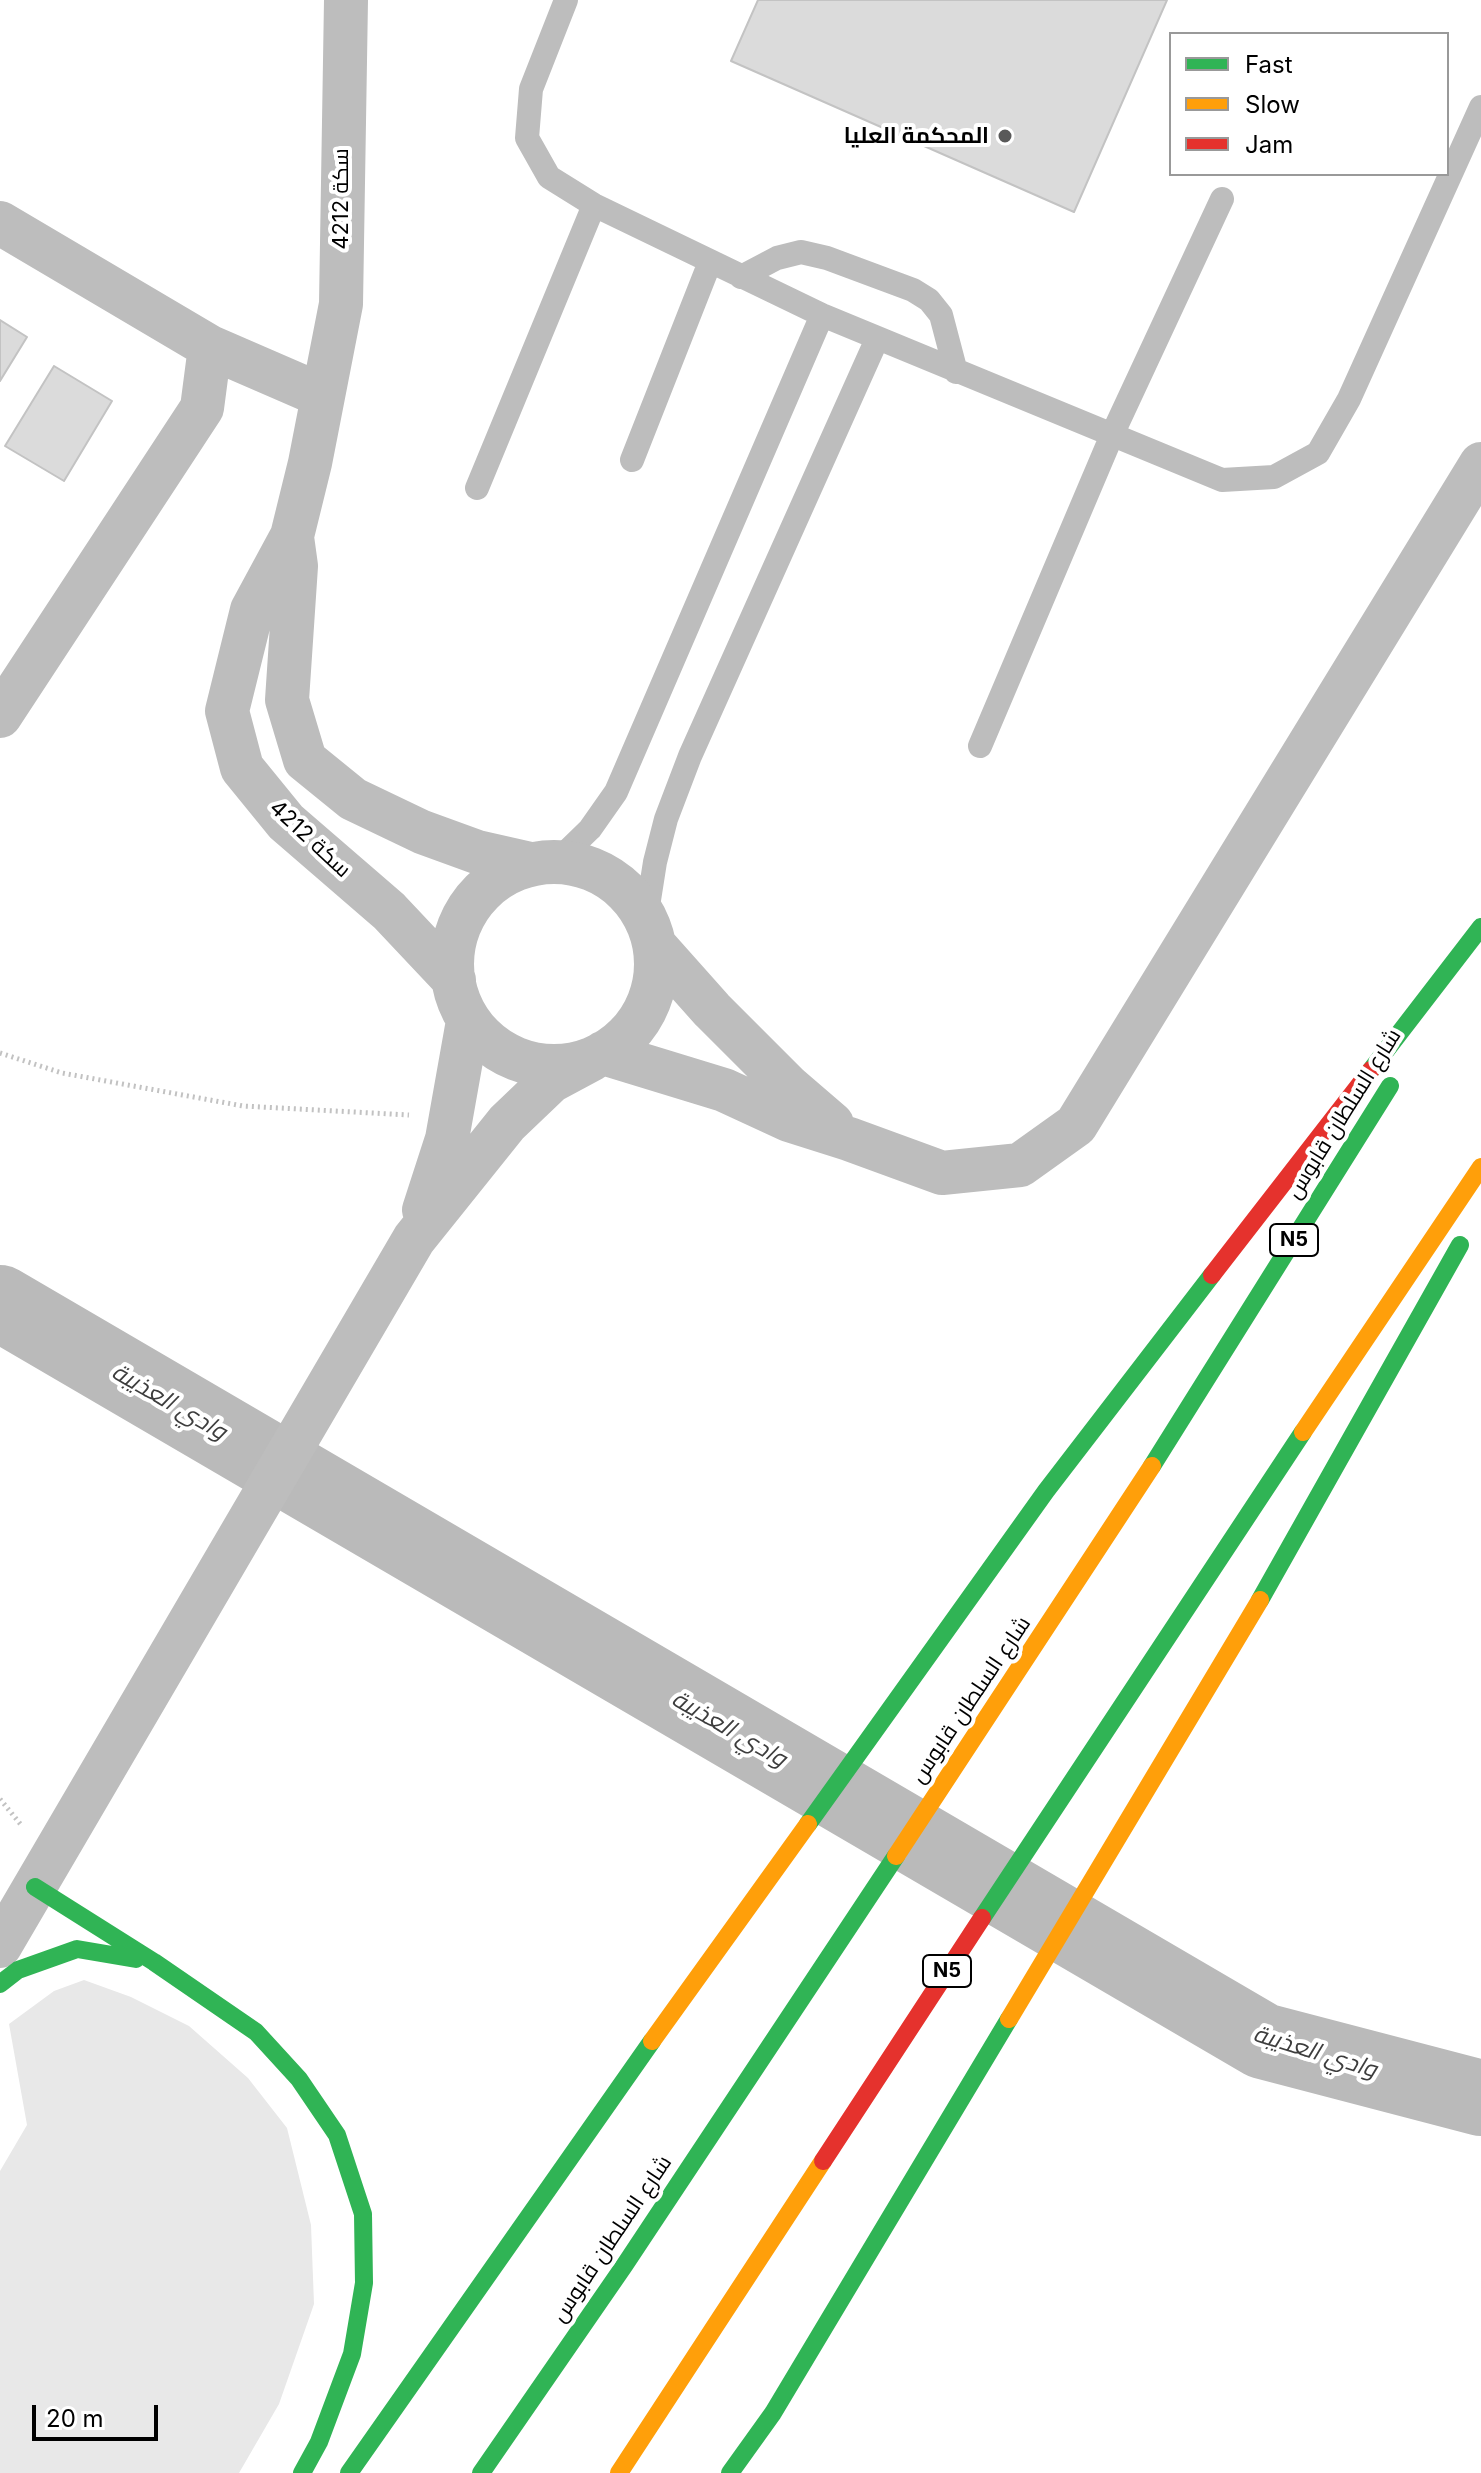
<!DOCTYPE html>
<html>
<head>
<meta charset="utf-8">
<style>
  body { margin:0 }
  #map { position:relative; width:1481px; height:2473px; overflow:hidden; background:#fff; font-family:Inter,sans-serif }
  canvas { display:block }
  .legend { position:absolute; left:1169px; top:32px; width:280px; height:144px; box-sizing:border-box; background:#fff; border:2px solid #999; margin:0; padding:10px 14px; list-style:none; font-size:24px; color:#000 }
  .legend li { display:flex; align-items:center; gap:16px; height:40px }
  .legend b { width:40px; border:2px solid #999 }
  .scale { position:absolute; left:32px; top:2405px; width:126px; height:36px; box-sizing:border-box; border:4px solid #000; border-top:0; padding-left:10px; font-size:24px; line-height:28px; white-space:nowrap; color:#000; -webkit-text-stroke:6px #fff; paint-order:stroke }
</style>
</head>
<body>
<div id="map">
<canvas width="1481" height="2473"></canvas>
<ul class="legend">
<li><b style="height:10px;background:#30b455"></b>Fast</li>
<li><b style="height:10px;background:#ff9f0a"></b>Slow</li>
<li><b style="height:10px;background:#e5322d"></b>Jam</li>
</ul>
<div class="scale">20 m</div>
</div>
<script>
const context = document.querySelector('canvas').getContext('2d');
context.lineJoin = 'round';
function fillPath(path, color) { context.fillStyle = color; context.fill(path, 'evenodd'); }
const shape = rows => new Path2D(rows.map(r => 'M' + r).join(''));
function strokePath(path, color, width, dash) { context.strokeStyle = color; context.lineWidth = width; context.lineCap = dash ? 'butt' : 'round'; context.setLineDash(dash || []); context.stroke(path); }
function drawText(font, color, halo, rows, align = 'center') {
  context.font = font + ' Inter,Cairo,sans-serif'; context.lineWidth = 8; context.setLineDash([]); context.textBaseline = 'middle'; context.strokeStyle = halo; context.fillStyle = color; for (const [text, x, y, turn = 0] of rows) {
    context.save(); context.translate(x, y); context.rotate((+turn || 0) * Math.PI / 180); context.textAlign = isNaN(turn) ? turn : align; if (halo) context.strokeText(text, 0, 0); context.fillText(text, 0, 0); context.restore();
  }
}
fillPath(shape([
  [84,1980,131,1997,189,2026,248,2078,287,2128,311,2225,314,2304,279,2404,239,2473,0,2473,0,2171,27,2125,9,2024,54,1991]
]), '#e8e8e8');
strokePath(shape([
  [0,1303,1263,2041,1481,2098]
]), '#bababa', 76);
const building = shape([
  [758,0,1167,0,1074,212,731,61,758,0],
  [0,320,27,337,0,381,0,320],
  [54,366,112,401,64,481,5,446,54,366]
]);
fillPath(building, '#dbdbdb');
strokePath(building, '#c3c3c3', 2);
strokePath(shape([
  [0,1053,62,1073,243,1106,409,1115],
  [0,1799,22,1826]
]), '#c2c2c2', 5, [2, 4]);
strokePath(shape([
  [566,0,531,89,527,138,549,177,594,205,822,315,1222,480,1274,477,1318,453,1349,399,1481,107],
  [741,277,777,258,801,252,827,258,913,290,929,300,941,315,956,372],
  [632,460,710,262],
  [477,488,594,205],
  [980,746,1112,435,1222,199],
  [557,861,590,829,616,792,822,315],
  [646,919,655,862,666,819,690,756,877,339]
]), '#bdbdbd', 24);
strokePath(shape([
  [346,0,341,304,310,463,292,536,252,610,227,711,242,768,286,822,389,911,454,980],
  [0,223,210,347,202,408,0,716],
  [210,347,323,396],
  [292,537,296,566,287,700,305,760,353,799,422,832,477,852,530,864],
  '452 964a102 102 0 1 1 204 0a102 102 0 1 1-204 0Z',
  [655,946,712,1010,789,1087,832,1124],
  [603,1053,724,1090,789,1120,849,1139,942,1173,1020,1165,1076,1125,1481,464],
  [424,1210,447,1139,468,1021],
  [0,1946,414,1239,507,1123,551,1081,592,1059]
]), '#bdbdbd', 44);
strokePath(shape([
  [1371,1070,1481,927],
  [1152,1466,1390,1086],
  [1260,1600,1460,1245],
  [808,1824,1046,1491,1212,1275],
  [35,1887,154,1962,256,2032,299,2079,337,2135,363,2214,364,2283,352,2354,319,2442,302,2473],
  [982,1918,1303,1432],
  [0,1984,18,1970,77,1949,136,1959],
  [349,2473,652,2041],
  [481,2473,624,2266,896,1856],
  [730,2473,773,2413,1009,2019]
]), '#30b455', 18);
strokePath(shape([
  [1303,1432,1481,1167],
  [896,1856,1152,1466],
  [1009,2019,1260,1600],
  [652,2041,808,1824],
  [619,2473,823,2161]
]), '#ff9f0a', 18);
strokePath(shape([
  [1212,1275,1371,1070],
  [823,2161,982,1918]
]), '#e5322d', 18);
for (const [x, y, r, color] of [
  [1005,136,8,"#595959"]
]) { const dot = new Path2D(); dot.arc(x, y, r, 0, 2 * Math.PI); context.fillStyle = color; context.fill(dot); strokePath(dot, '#fff', 3); }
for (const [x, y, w] of [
  [1294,1240,48],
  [947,1971,48]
]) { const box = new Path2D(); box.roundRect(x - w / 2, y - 16, w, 32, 6); context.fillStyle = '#fff'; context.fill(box); strokePath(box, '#000', 2); }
drawText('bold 20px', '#000', null, [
  ["N5",1294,1240],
  ["N5",947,1971]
]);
drawText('bold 22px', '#000', '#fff', [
  ["المحكمة العليا",989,136]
], 'right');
drawText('22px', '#000', '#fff', [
  ["سكة 4212",341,199,-90],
  ["سكة 4212",310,839,43],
  ["شارع السلطان قابوس",1344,1114,-58],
  ["شارع السلطان قابوس",971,1700,-56],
  ["شارع السلطان قابوس",612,2239,-56]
]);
drawText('italic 24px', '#3d3d3d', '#fff', [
  ["وادي العذيبة",169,1402,30],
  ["وادي العذيبة",729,1729,30],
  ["وادي العذيبة",1315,2052,17]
]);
</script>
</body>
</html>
